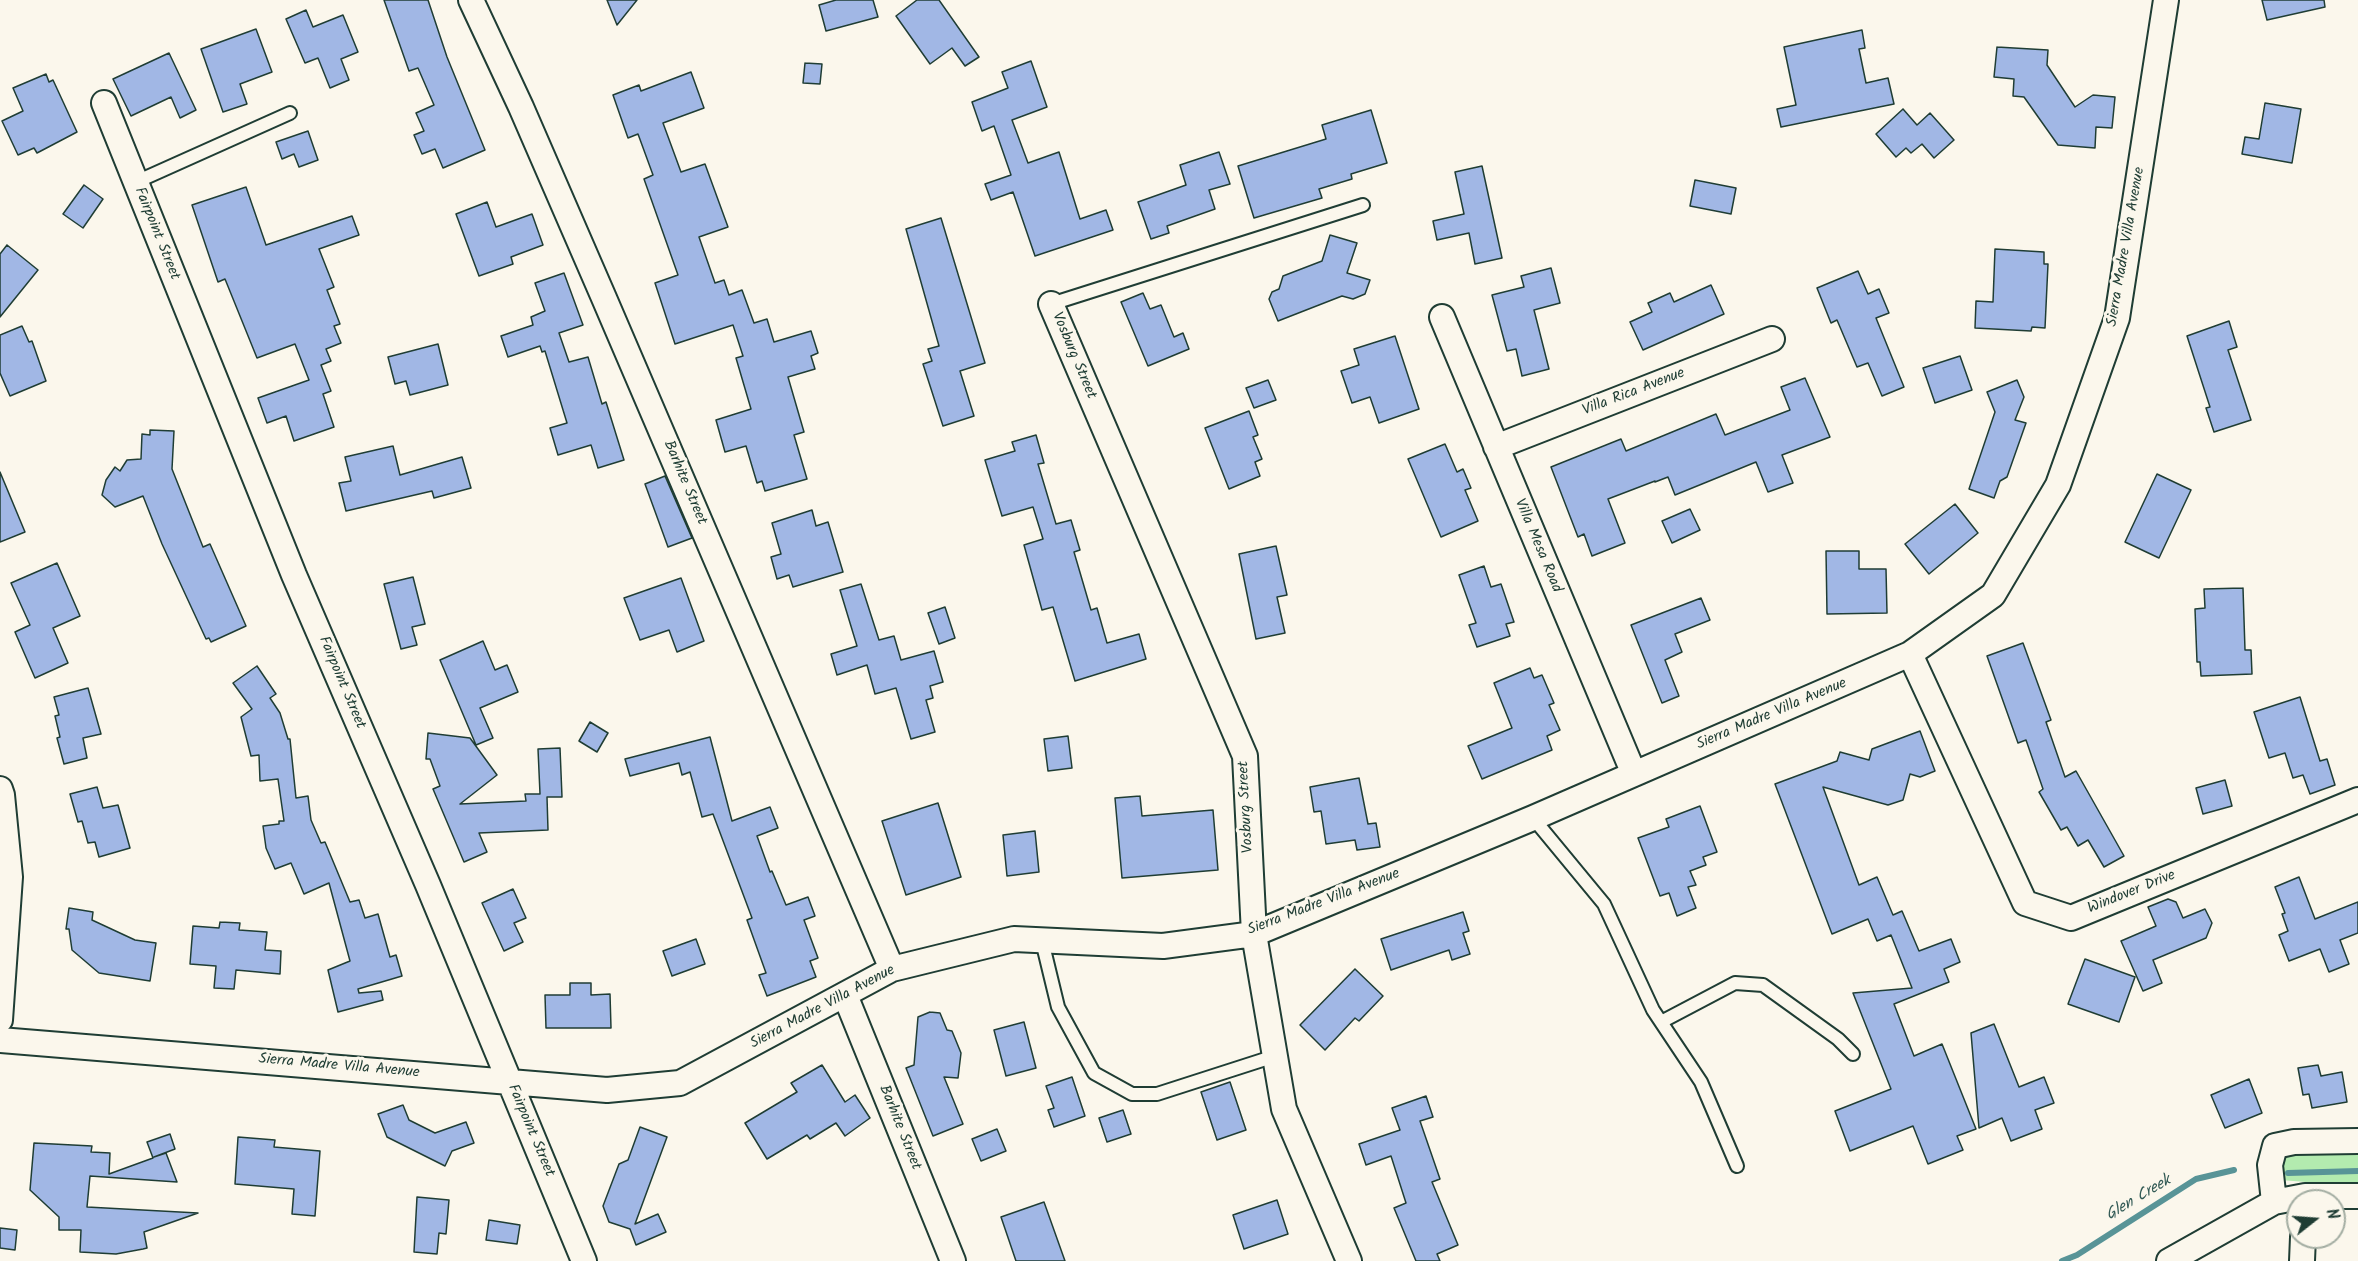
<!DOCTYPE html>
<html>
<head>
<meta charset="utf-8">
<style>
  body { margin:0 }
  #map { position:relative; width:2358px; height:1261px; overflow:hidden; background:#fbf7ec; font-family:Kalam,sans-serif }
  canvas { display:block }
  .north { position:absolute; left:2286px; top:1189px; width:60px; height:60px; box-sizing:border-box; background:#fbf7ec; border:2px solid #a3ada2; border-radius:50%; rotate:73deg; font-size:16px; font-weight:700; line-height:24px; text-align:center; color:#1f3d34 }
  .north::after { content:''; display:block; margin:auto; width:21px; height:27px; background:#1f3d34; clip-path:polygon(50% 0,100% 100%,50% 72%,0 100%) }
</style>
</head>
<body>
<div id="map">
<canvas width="2358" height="1261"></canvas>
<div class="north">N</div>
</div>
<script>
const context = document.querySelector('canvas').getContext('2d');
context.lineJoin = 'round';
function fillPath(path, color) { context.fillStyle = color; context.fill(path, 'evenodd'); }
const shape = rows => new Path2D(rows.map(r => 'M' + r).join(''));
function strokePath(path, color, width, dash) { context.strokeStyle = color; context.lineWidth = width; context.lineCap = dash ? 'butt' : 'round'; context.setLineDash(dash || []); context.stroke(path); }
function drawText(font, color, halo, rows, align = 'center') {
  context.font = font + ' Kalam,sans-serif'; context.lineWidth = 6; context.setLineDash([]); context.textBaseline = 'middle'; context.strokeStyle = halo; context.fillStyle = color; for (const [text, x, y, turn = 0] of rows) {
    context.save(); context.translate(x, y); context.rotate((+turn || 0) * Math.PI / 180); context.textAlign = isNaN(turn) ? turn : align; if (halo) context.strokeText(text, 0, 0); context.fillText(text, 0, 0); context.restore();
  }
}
fillPath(shape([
  [2283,1135,2358,1135,2358,1186,2267,1179]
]), '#b3ebaf');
strokePath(shape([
  [2288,1173,2358,1171],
  [2062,1261,2077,1255,2196,1179,2234,1170]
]), '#589497', 6);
const building = shape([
  [384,0,428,0,447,57,485,150,443,168,435,149,422,154,414,135,424,131,416,113,434,105,418,68,409,71,384,0],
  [607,0,637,0,617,25,607,0],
  [836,0,873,0,878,17,826,31,819,5,836,0],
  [917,0,939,0,979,57,965,66,952,48,930,64,896,16,917,0],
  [2262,0,2324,0,2325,7,2267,20,2262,0],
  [306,10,313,27,343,15,358,52,341,59,349,80,330,88,318,58,305,63,286,19,306,10],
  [256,29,272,72,240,84,247,104,223,112,201,49,256,29],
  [1862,30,1865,48,1859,49,1866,83,1888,78,1894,104,1781,127,1777,109,1796,105,1784,47,1862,30],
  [1997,47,2048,50,2047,65,2075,107,2093,95,2115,97,2112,128,2096,127,2095,148,2058,145,2024,97,2013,96,2014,79,1994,77,1997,47],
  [169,53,196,110,180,118,171,97,131,116,113,79,169,53],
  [1031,61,1047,107,1012,120,1028,163,1059,152,1080,219,1106,210,1113,230,1035,256,1013,192,991,200,985,184,1011,175,994,126,982,131,972,102,1008,88,1002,72,1031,61],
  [805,63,822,64,820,84,803,83,805,63],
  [691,72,704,108,663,123,681,172,705,164,728,227,699,237,715,283,724,280,729,295,742,290,754,323,767,319,774,342,811,331,818,353,811,356,815,369,788,377,804,432,794,435,807,479,765,491,762,481,757,483,746,446,725,452,716,420,751,409,736,358,743,356,733,325,675,344,655,283,678,275,644,179,653,175,638,134,628,138,613,95,639,85,641,91,691,72],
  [46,74,49,82,53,80,77,132,37,153,34,148,18,155,2,121,23,111,13,88,46,74],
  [2265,103,2301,109,2292,163,2242,154,2245,137,2259,139,2265,103],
  [1903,109,1917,125,1930,113,1954,140,1934,158,1922,144,1911,153,1906,148,1896,157,1876,134,1903,109],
  [1371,110,1387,163,1351,174,1352,179,1319,189,1322,198,1254,218,1238,166,1326,139,1322,125,1371,110],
  [308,131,318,160,299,167,294,154,282,159,276,142,308,131],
  [1219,152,1230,184,1209,190,1215,209,1167,226,1169,233,1151,239,1138,202,1186,185,1180,165,1219,152],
  [1482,166,1502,258,1475,264,1469,233,1437,240,1433,221,1464,214,1455,172,1482,166],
  [1695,180,1736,188,1731,214,1690,206,1695,180],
  [84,185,103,199,83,228,63,214,84,185],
  [246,187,266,245,352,216,359,235,319,249,334,287,327,290,340,324,334,326,341,343,326,349,331,361,321,365,331,391,323,394,334,427,294,441,286,416,267,423,258,398,309,380,295,344,257,358,225,279,218,282,192,205,246,187],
  [487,202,496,227,532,214,543,245,511,257,513,264,479,276,456,214,487,202],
  [941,218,985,363,960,371,974,416,943,426,923,364,932,361,928,349,939,346,906,229,941,218],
  [1330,235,1357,243,1347,273,1370,280,1365,294,1353,299,1342,296,1278,321,1269,299,1272,292,1279,289,1283,276,1322,261,1330,235],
  [7,245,38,270,0,317,0,254,7,245],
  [1995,249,2044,252,2044,264,2048,264,2045,328,2032,327,2031,331,1975,328,1976,301,1993,302,1995,249],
  [1551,268,1560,303,1534,310,1549,369,1522,376,1516,349,1507,351,1492,295,1524,287,1521,276,1551,268],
  [1858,271,1868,294,1879,289,1889,313,1876,318,1904,387,1882,396,1868,363,1857,367,1837,320,1831,323,1817,288,1858,271],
  [564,273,583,325,559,333,569,362,588,357,602,404,606,402,624,460,598,468,591,445,558,455,550,428,567,423,545,351,542,352,540,346,508,357,501,336,533,325,531,317,545,311,535,283,564,273],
  [1711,285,1724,314,1643,350,1630,322,1652,312,1648,303,1670,293,1674,302,1711,285],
  [1143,293,1150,309,1161,305,1174,337,1183,333,1189,349,1148,366,1121,302,1143,293],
  [2229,321,2237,347,2228,350,2251,420,2214,432,2206,408,2210,407,2187,336,2229,321],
  [22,326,29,342,32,341,46,381,10,396,0,373,0,335,22,326],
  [1395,336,1419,409,1379,423,1370,397,1352,403,1341,371,1359,365,1354,349,1395,336],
  [438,344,448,385,410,395,406,381,395,384,388,357,438,344],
  [1960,356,1972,390,1935,403,1923,368,1960,356],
  [1805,378,1830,437,1782,455,1793,483,1768,492,1756,462,1675,495,1668,477,1655,482,1655,481,1608,499,1625,543,1592,556,1584,534,1578,537,1551,467,1621,439,1626,451,1716,414,1725,435,1790,410,1781,387,1805,378],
  [1268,380,1276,400,1254,408,1246,388,1268,380],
  [2017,380,2024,397,2015,420,2026,423,2007,477,2000,481,1994,498,1969,489,1995,412,1987,392,2017,380],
  [1249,411,1258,435,1253,437,1262,459,1255,462,1260,476,1229,489,1205,428,1249,411],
  [150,430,174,431,172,469,203,547,210,544,246,626,211,642,209,638,206,639,162,544,143,496,115,507,102,495,106,480,115,467,120,471,127,460,141,459,142,434,150,435,150,430],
  [1036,435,1044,463,1038,464,1056,524,1071,520,1080,550,1074,552,1091,610,1097,608,1107,643,1139,634,1146,659,1075,681,1053,607,1042,610,1024,545,1043,539,1033,507,1002,516,985,460,1015,451,1012,442,1036,435],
  [1445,444,1457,472,1463,469,1471,488,1465,490,1478,521,1441,537,1408,459,1445,444],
  [393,446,400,475,462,457,471,488,434,498,432,491,346,511,339,483,351,481,345,457,393,446],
  [0,472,25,532,0,542,0,472],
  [2157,474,2191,490,2159,558,2125,542,2157,474],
  [665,476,692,538,668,547,645,484,665,476],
  [1955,504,1978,533,1929,574,1905,544,1955,504],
  [1690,509,1700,530,1672,543,1662,521,1690,509],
  [812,510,816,526,828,522,843,572,793,587,789,575,777,579,771,557,781,554,772,523,812,510],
  [1276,546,1287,595,1277,597,1285,633,1256,639,1239,554,1276,546],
  [1826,551,1859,551,1859,569,1886,569,1887,613,1827,614,1826,551],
  [57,563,80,616,53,628,68,663,35,678,15,632,30,625,11,583,57,563],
  [1484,566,1491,587,1501,584,1514,622,1506,624,1510,636,1477,647,1469,625,1476,623,1459,575,1484,566],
  [413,577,425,624,412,627,417,645,401,649,384,584,413,577],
  [681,578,704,641,677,652,669,630,640,640,624,598,681,578],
  [861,584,879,640,894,636,901,660,934,651,943,682,930,686,933,698,926,700,935,732,911,739,896,688,875,694,867,665,837,675,831,654,857,646,840,590,861,584],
  [2243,588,2245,650,2251,650,2252,674,2201,676,2200,662,2197,662,2195,609,2205,608,2204,589,2243,588],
  [1701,598,1710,620,1675,634,1682,652,1665,660,1679,696,1662,703,1631,625,1701,598],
  [945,607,955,638,939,644,928,613,945,607],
  [483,641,495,670,507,665,518,692,480,708,493,738,476,745,440,660,483,641],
  [2023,643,2051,720,2046,722,2065,777,2076,771,2124,856,2104,867,2088,840,2078,846,2067,827,2061,830,2039,792,2043,789,2026,740,2018,743,1987,656,2023,643],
  [257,666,276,694,270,698,280,713,288,739,290,739,296,798,308,796,311,820,321,843,325,842,350,902,359,900,365,918,378,914,390,957,396,955,402,976,358,989,359,993,381,991,383,1000,338,1012,328,970,350,961,329,883,304,894,291,863,275,869,266,848,263,826,279,824,279,821,284,821,278,779,260,781,259,755,251,756,241,717,252,709,233,683,257,666],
  [1530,668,1534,678,1542,675,1554,703,1549,705,1560,730,1547,736,1552,750,1482,779,1468,746,1512,728,1494,683,1530,668],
  [88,688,101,734,83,738,87,758,64,764,57,738,60,737,55,716,59,715,54,697,88,688],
  [2300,697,2320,761,2327,759,2335,785,2310,794,2303,775,2293,778,2285,753,2269,758,2254,712,2300,697],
  [590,722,608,733,597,752,579,741,590,722],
  [1920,731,1935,771,1920,777,1910,774,1903,800,1888,805,1823,787,1859,885,1877,877,1893,915,1902,911,1919,951,1951,939,1960,962,1944,969,1949,982,1894,1004,1914,1056,1942,1044,1976,1129,1957,1136,1963,1150,1928,1164,1913,1126,1850,1151,1835,1111,1891,1089,1853,993,1912,988,1891,935,1877,941,1868,919,1832,934,1775,784,1837,761,1840,752,1869,760,1872,749,1920,731],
  [428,733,470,738,497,775,460,804,526,801,525,794,540,794,538,749,560,748,562,797,547,797,548,830,479,833,487,852,464,862,433,789,440,786,430,759,426,759,428,733],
  [1068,736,1072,768,1048,771,1044,739,1068,736],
  [710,737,732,821,770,807,778,828,757,836,770,872,772,871,786,905,808,897,815,916,804,920,818,958,810,961,816,977,767,996,759,975,766,973,747,920,752,918,713,814,702,817,690,772,682,775,679,763,630,776,625,759,710,737],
  [1359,778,1368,824,1376,823,1380,847,1357,850,1355,840,1326,844,1321,811,1314,812,1310,787,1359,778],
  [2225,780,2232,806,2203,814,2196,788,2225,780],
  [97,787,103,808,118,805,130,848,99,857,95,842,88,843,82,821,78,822,70,794,97,787],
  [1140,796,1142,816,1213,810,1218,870,1122,878,1115,798,1140,796],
  [938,803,961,877,906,895,882,821,938,803],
  [1700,806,1717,852,1703,857,1706,865,1690,871,1696,885,1688,887,1696,908,1677,916,1669,893,1660,896,1638,838,1669,827,1666,819,1700,806],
  [1035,831,1039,872,1007,876,1003,835,1035,831],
  [2299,877,2315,919,2358,902,2358,933,2340,940,2349,964,2329,972,2320,949,2289,961,2279,935,2288,931,2282,914,2285,913,2275,887,2299,877],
  [513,889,526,918,514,923,523,942,504,951,482,903,513,889],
  [2168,899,2176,902,2183,918,2205,909,2212,923,2206,938,2153,960,2162,983,2143,991,2121,941,2156,926,2148,907,2168,899],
  [69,908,93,912,92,920,135,940,156,943,150,981,99,973,72,950,69,929,66,929,69,908],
  [1463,912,1469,931,1463,933,1470,954,1452,960,1449,950,1391,970,1381,939,1463,912],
  [220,922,240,923,239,930,267,932,265,950,281,951,280,974,236,970,234,989,214,988,216,966,190,964,193,926,219,928,220,922],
  [696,939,705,964,672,976,663,951,696,939],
  [2085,959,2135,977,2119,1022,2068,1004,2085,959],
  [1355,969,1383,996,1359,1021,1355,1018,1325,1050,1300,1025,1355,969],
  [570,983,591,983,591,995,610,994,611,1028,546,1028,545,995,570,995,570,983],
  [930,1012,940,1013,947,1030,952,1031,961,1053,958,1078,944,1077,963,1124,933,1136,906,1068,914,1065,918,1017,930,1012],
  [1024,1022,1036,1068,1006,1076,994,1030,1024,1022],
  [1994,1024,2019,1087,2044,1077,2054,1103,2035,1110,2042,1129,2011,1141,2002,1118,1979,1128,1971,1033,1994,1024],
  [822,1065,845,1102,855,1095,870,1118,845,1136,836,1123,810,1139,807,1135,767,1159,745,1123,797,1092,791,1083,822,1065],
  [2318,1065,2321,1076,2342,1072,2347,1102,2312,1108,2309,1094,2303,1095,2298,1068,2318,1065],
  [1072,1077,1085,1116,1054,1127,1048,1110,1054,1108,1046,1086,1072,1077],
  [2249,1079,2262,1113,2225,1128,2211,1095,2249,1079],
  [1230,1082,1246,1130,1217,1140,1201,1092,1230,1082],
  [1426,1096,1433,1117,1420,1121,1440,1179,1432,1182,1458,1245,1437,1254,1440,1261,1416,1261,1394,1208,1406,1203,1391,1156,1366,1165,1359,1144,1400,1130,1392,1108,1426,1096],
  [403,1105,409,1120,435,1133,466,1122,474,1143,452,1151,445,1166,387,1137,378,1114,403,1105],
  [1123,1110,1131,1134,1107,1142,1099,1118,1123,1110],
  [640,1127,667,1137,635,1224,658,1214,666,1232,636,1245,630,1229,609,1222,603,1206,619,1164,628,1160,640,1127],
  [997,1129,1006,1151,981,1161,972,1139,997,1129],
  [170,1134,175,1149,154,1157,166,1153,177,1182,90,1176,87,1207,198,1213,144,1232,147,1248,143,1249,116,1254,80,1252,81,1230,59,1230,59,1217,30,1190,34,1143,92,1146,91,1152,110,1153,109,1174,153,1158,147,1142,170,1134],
  [238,1137,275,1140,274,1147,320,1151,315,1216,292,1214,294,1189,235,1184,238,1137],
  [417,1197,449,1200,446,1234,439,1233,437,1254,414,1252,417,1197],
  [1277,1200,1288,1234,1244,1249,1233,1215,1277,1200],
  [1044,1202,1065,1261,1016,1261,1001,1217,1044,1202],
  [489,1220,520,1225,517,1244,486,1240,489,1220],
  [0,1228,17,1230,15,1250,0,1248,0,1228]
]);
fillPath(building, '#a1b7e5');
strokePath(building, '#1f3d34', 1.5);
const lane = shape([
  [136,182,290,113],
  [1051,304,1363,205],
  [1533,818,1604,904,1653,1010,1701,1082,1737,1166],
  [1042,941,1058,1007,1094,1073,1132,1094,1157,1094,1275,1056],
  [1661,1022,1735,983,1763,985,1838,1039,1853,1054]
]);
const street = shape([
  [471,0,521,107,604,298,892,969],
  [104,103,294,575,428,885,584,1261],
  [1051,304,1245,756,1254,934,1284,1109,1349,1261],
  [1442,317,1634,774],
  [1496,447,1772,339],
  [1910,654,2025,903,2071,918,2358,800],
  [0,789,2,795,10,877,0,1020],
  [845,995,953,1261],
  [0,1040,607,1090,680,1083,892,969,1014,939,1163,946,1254,934,1533,818,1910,654,1993,595,2058,485,2117,318,2166,0],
  [2274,1202,2270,1165,2275,1146,2294,1142,2358,1141],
  [2169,1261,2274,1202,2305,1196,2358,1196],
  [2302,1261,2303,1237]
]);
strokePath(lane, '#1f3d34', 16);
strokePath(street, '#1f3d34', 28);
strokePath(lane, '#fbf7ec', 12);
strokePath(street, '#fbf7ec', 24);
drawText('15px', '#1f3d34', '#fbf7ec', [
  ["Fairpoint Street",156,234,68],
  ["Sierra Madre Villa Avenue",2127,247,-80],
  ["Vosburg Street",1073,356,67],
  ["Villa Rica Avenue",1634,393,-21],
  ["Barhite Street",684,483,67],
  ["Villa Mesa Road",1537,546,67],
  ["Fairpoint Street",341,683,67],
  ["Sierra Madre Villa Avenue",1772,715,-23],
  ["Vosburg Street",1247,807,-93],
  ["Windover Drive",2132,893,-22],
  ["Sierra Madre Villa Avenue",1324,903,-21],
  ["Sierra Madre Villa Avenue",823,1008,-28],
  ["Sierra Madre Villa Avenue",339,1067,5],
  ["Barhite Street",899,1128,68],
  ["Fairpoint Street",530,1131,67]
]);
drawText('italic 16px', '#325a55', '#fbf7ec', [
  ["Glen Creek",2139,1199,-31]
]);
</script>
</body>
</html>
